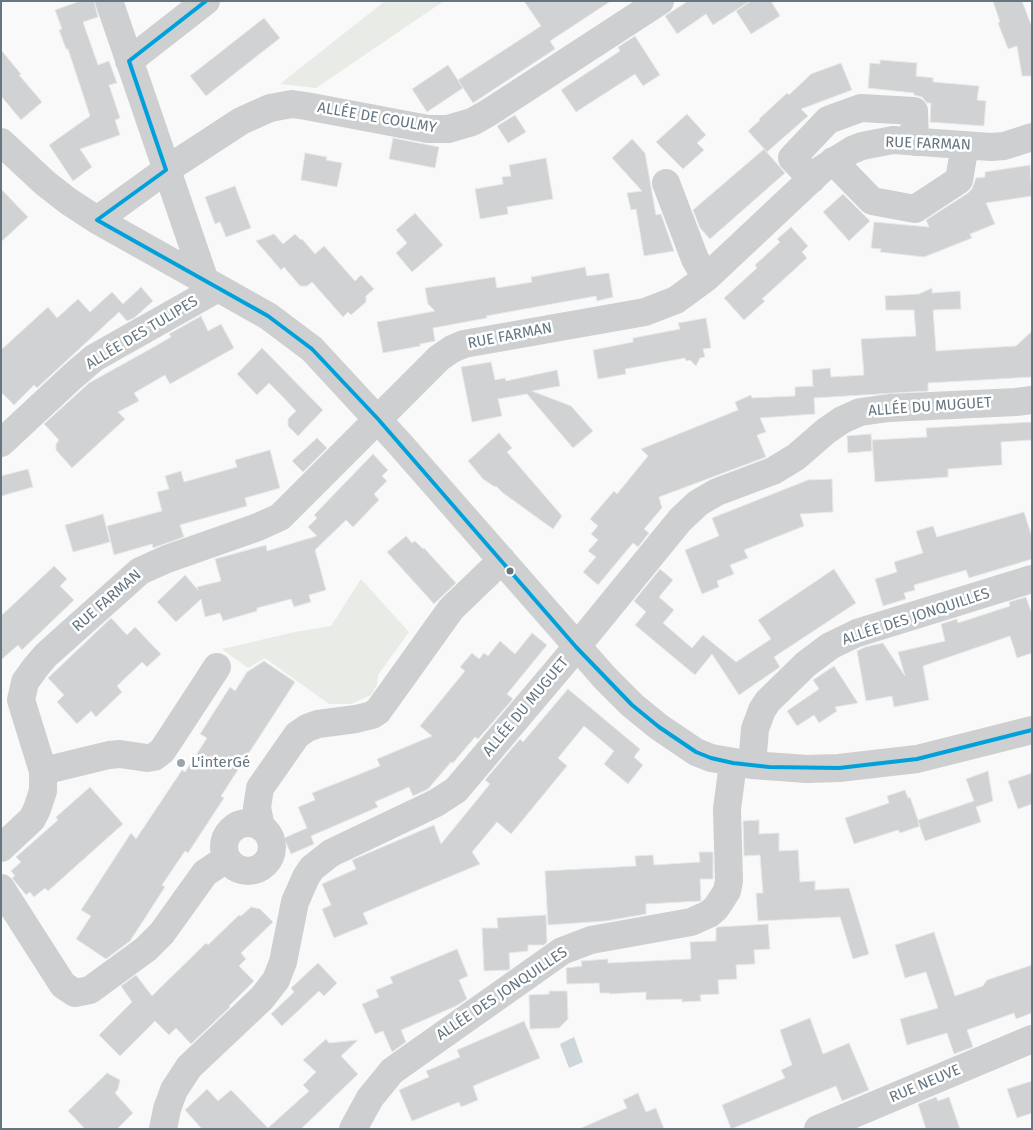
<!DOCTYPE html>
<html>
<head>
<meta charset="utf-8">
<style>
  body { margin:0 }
  #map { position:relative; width:1033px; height:1130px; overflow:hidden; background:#f9f9f9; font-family:"Fira Sans",sans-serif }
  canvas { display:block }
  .frame { position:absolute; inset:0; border:2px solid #657683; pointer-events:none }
</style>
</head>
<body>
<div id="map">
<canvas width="1033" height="1130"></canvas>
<div class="frame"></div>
</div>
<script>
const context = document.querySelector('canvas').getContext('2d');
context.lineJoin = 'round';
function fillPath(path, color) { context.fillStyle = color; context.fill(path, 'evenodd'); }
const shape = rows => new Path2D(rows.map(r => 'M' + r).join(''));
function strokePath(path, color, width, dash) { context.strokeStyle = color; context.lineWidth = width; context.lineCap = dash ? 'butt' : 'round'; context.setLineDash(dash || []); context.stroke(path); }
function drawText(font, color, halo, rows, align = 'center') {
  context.font = font + ' "Fira Sans",sans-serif'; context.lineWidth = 5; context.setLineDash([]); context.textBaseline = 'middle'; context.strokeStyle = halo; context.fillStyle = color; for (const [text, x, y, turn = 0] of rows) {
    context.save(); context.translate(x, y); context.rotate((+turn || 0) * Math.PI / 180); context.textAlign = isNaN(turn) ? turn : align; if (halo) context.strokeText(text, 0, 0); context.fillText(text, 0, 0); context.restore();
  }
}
fillPath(shape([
  [385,1,444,1,316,88,280,84],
  [361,579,409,632,378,675,377,685,371,695,351,704,329,704,265,658,248,668,222,649,295,632,331,626]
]), '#e8ebe6');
fillPath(shape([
  [574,1037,583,1062,569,1068,560,1044]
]), '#ced6d9');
const building = shape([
  [80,1,94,1,98,17,83,22,98,65,109,61,117,83,109,85,120,118,115,120,120,135,80,149,92,167,73,181,49,145,90,116,68,49,66,49,59,30,62,29,55,10,80,1],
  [524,1,611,1,550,41,555,49,473,103,458,80,541,26,524,1],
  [688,1,750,1,713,25,706,14,677,34,665,16,688,1],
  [751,1,771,1,780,16,751,34,736,11,751,1],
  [993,1,1022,1,1032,27,1032,76,1022,76,1017,46,1008,49,998,23,1000,22,993,1],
  [264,18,280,38,206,96,190,76,264,18],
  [635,36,660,75,643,86,635,74,576,112,561,90,620,51,618,47,635,36],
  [1,50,21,74,19,75,42,102,21,120,1,96,1,50],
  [880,60,917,63,916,76,933,78,933,82,979,86,977,100,986,101,984,126,930,122,931,103,927,103,922,97,914,95,914,93,868,88,870,63,880,64,880,60],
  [841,63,852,90,801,109,808,116,767,152,748,131,760,120,759,119,787,93,789,95,811,74,841,63],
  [448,65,463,88,427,112,412,89,448,65],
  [687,114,706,135,697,143,704,150,683,169,656,142,687,114],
  [515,115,526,132,508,143,497,126,515,115],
  [393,138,439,147,435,168,389,159,393,138],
  [632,139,645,153,656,215,661,214,674,251,644,256,636,209,631,210,627,193,642,191,612,158,632,139],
  [764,149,785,173,710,239,700,228,693,210,764,149],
  [305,153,327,157,326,160,342,163,337,187,301,180,305,153],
  [546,158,553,199,507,207,508,214,480,219,475,189,503,184,502,177,511,176,509,165,546,158],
  [1030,165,1032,196,986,203,995,224,970,234,972,238,924,257,880,252,881,249,871,248,874,222,929,227,926,220,968,193,972,189,976,178,985,177,985,172,1030,165],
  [235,186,251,228,226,237,220,222,215,224,205,197,235,186],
  [1,189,28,217,1,242,1,189],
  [843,194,870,221,849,241,823,212,843,194],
  [415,213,443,245,412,272,396,253,407,243,396,230,415,213],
  [791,227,808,246,802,252,807,258,762,299,765,301,744,320,724,298,757,268,755,265,780,242,777,239,791,227],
  [274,234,283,244,295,234,301,240,302,239,315,254,324,246,355,281,361,275,374,289,366,296,366,302,351,315,348,312,343,317,312,282,307,286,300,286,284,267,281,270,256,241,274,234],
  [585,267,587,276,609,273,613,297,597,301,596,296,486,316,487,318,433,328,435,341,420,344,420,346,383,353,377,322,435,311,428,304,425,288,495,277,497,288,532,282,531,277,585,267],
  [141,287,153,301,134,318,127,321,119,312,37,388,34,385,14,405,1,392,1,350,48,307,57,318,78,299,90,312,112,292,123,304,141,287],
  [932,288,932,293,960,291,961,309,933,310,936,351,1016,346,1032,331,1032,377,928,383,928,391,814,398,815,414,760,418,766,432,757,435,766,457,659,497,662,508,644,529,649,533,638,547,633,543,598,585,583,572,596,557,588,551,598,540,591,534,598,526,590,519,614,491,617,494,648,456,641,449,738,410,735,402,751,395,752,398,795,396,795,387,813,386,813,387,812,370,830,368,831,377,864,375,861,339,916,336,914,310,886,310,885,296,919,294,932,288],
  [201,316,208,331,221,324,234,348,170,384,165,375,134,393,139,401,118,412,125,419,72,468,56,450,56,444,59,440,44,424,89,383,152,348,171,337,169,334,201,316],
  [706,318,711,348,703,349,705,357,700,358,696,366,690,360,686,361,685,358,625,369,626,374,598,379,593,350,633,342,633,338,680,329,678,323,706,318],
  [262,348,323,410,298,436,288,426,288,419,296,411,282,396,269,383,257,395,237,374,262,348],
  [491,362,495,380,505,378,506,381,557,370,560,386,532,391,571,406,593,431,573,448,527,394,498,399,502,416,472,422,461,367,491,362],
  [1032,422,1032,440,1001,442,1002,465,948,469,948,477,875,482,872,440,927,437,926,428,1032,422],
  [499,433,512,448,507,452,562,516,553,529,503,493,496,486,495,487,483,479,468,461,499,433],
  [871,434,872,451,848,453,847,436,871,434],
  [317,438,327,448,303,472,292,461,317,438],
  [270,450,280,488,245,498,247,506,180,525,184,537,153,548,152,544,114,555,107,526,162,511,157,492,169,489,165,476,181,471,184,482,237,467,235,460,270,450],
  [373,454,388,470,382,476,387,481,374,494,379,500,353,527,346,520,315,550,326,590,309,595,311,602,294,607,291,599,257,608,257,611,223,621,220,613,205,617,201,599,176,622,157,602,185,575,198,590,197,587,221,581,215,559,266,545,267,551,317,536,308,527,317,518,314,515,373,454],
  [28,469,33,487,1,496,1,476,28,469],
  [832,479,833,512,800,514,804,526,744,550,748,558,730,565,734,574,717,581,719,587,702,594,685,550,719,536,712,518,808,480,832,479],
  [1024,512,1032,537,1032,559,969,578,966,570,914,585,915,590,904,593,906,599,883,606,875,579,897,572,894,562,923,553,916,531,933,526,937,537,1024,512],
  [103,514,110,542,73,552,65,525,103,514],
  [406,536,412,543,415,541,423,549,424,548,456,583,434,604,387,552,406,536],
  [54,566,67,579,60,586,74,600,22,650,18,645,1,660,1,616,54,566],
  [660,569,673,580,659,597,674,610,663,623,692,648,703,635,736,662,771,639,758,620,834,569,856,603,774,657,780,667,739,695,712,654,695,675,635,625,646,612,634,601,660,569],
  [1026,597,1032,614,1032,653,1017,658,1010,636,923,666,929,700,894,707,892,696,866,701,857,651,865,647,883,643,905,676,898,652,945,641,941,624,957,619,958,623,1010,606,1009,602,1026,597],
  [111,618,127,635,135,627,161,654,147,667,142,662,117,686,122,692,96,717,91,711,77,724,57,702,64,695,48,678,111,618],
  [532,633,547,645,507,694,513,699,478,739,475,737,453,763,451,762,428,789,413,796,409,787,375,802,378,807,311,836,314,844,291,854,284,838,307,828,298,807,315,800,312,793,380,766,377,759,432,736,420,726,465,671,460,667,472,653,479,659,484,653,488,656,500,641,515,654,532,633],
  [264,661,295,682,221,796,224,798,203,830,188,853,185,851,162,885,165,887,130,941,106,959,76,939,91,916,81,910,131,833,136,839,182,770,185,772,207,738,200,734,230,687,235,691,247,672,264,661],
  [834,666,858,703,835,707,837,711,819,723,814,715,797,726,787,711,819,689,813,680,834,666],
  [568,689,640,749,634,757,643,765,628,784,604,764,614,751,584,726,558,758,567,766,516,828,511,834,497,822,472,852,480,864,363,913,368,924,334,938,322,909,331,905,322,884,356,869,352,860,434,825,441,844,490,784,485,780,520,739,523,742,568,689],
  [988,771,993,801,976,807,981,822,925,841,918,821,920,826,900,833,898,830,854,844,845,818,889,803,887,796,905,790,908,798,910,797,918,820,974,801,966,779,988,771],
  [1032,773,1032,804,1018,809,1008,781,1032,773],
  [90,787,123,824,48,891,45,888,34,897,30,892,26,895,12,878,15,876,11,871,21,862,16,857,58,820,56,817,90,787],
  [759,820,759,834,779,833,779,851,798,850,800,882,815,881,815,890,849,888,869,954,853,959,840,917,758,921,756,893,763,893,760,855,744,856,743,821,759,820],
  [699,852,713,852,713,879,700,879,701,901,646,904,646,914,606,921,548,925,545,871,636,866,635,856,653,855,654,865,700,862,699,852],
  [251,907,260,909,273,922,241,953,246,959,239,966,254,981,229,1006,230,1007,191,1044,176,1028,169,1035,155,1021,120,1056,99,1035,132,1002,121,986,136,975,152,996,206,943,208,945,239,915,241,916,251,907],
  [546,915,547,942,544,945,528,945,528,951,509,953,510,969,508,970,484,971,482,928,498,928,497,918,546,915],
  [768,924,770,949,754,950,755,964,736,965,737,979,718,980,719,994,700,995,701,1001,682,1002,682,999,646,1000,646,992,609,994,610,993,600,993,599,983,567,984,566,968,582,966,581,961,608,959,608,963,691,959,690,942,716,941,716,928,718,927,768,924],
  [934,932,955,996,983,986,987,980,1032,965,1032,1013,1016,1019,1014,1013,967,1030,973,1047,954,1054,947,1033,907,1045,900,1019,938,1008,926,972,905,978,895,945,934,932],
  [457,949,468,976,459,980,467,999,456,1006,401,1030,406,1042,392,1052,383,1031,375,1034,362,1004,379,997,376,990,393,983,390,977,457,949],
  [318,963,337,983,324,996,319,991,282,1026,271,1014,294,992,291,988,318,963],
  [549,991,567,991,568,1019,559,1028,530,1029,529,995,549,994,549,991],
  [810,1018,823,1054,849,1043,869,1090,842,1101,836,1086,731,1129,722,1105,785,1078,781,1070,792,1065,780,1030,810,1018],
  [524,1021,540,1058,473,1086,478,1100,461,1107,459,1102,412,1121,399,1090,429,1077,426,1071,460,1057,457,1050,524,1021],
  [326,1039,329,1043,358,1040,341,1056,358,1074,301,1129,202,1129,185,1110,207,1089,218,1101,231,1090,268,1128,309,1091,303,1085,316,1072,303,1060,326,1039],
  [107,1073,120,1080,118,1089,115,1093,133,1113,117,1129,85,1129,68,1111,107,1073],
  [1032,1081,1032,1113,1017,1118,1007,1089,1032,1081],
  [638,1093,646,1112,656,1108,664,1129,579,1129,627,1108,623,1100,638,1093],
  [936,1097,938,1101,949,1097,960,1129,926,1129,918,1104,936,1097]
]);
fillPath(building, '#d0d2d3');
strokePath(building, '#e8e8e8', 1);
strokePath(shape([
  [109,1,205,281],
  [129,61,206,1],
  [1,142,45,183,68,201,97,220,268,316,312,349,399,443,605,678,632,705,659,727,696,752,711,758,752,765,807,769,839,768,917,759,1032,730],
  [833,161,872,201,915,209,959,180,965,145],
  [812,179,792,158,828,120,861,108,914,111,915,142],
  [666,183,695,259,706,278],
  [97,220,166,170,241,121,270,108,292,104,306,106,428,129,448,129,472,122,488,113,660,1],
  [1,443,73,376,94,358,218,288],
  [752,765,755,729,762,710,768,701,806,664,830,646,857,633,1032,579],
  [43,771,109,755,120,754,147,758,154,757,162,751,170,739,217,667],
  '224 847a24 24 0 1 1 48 0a24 24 0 1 1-48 0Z',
  [261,827,257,808,260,788,297,735,307,728,318,724,356,719,372,715,378,711,451,609,502,560],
  [1,848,32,819,37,809,43,791,43,771,21,700,25,682,35,668,46,655,140,571,167,559,258,527,280,517,439,358,452,349,464,344,645,312,676,300,706,278,822,169,852,150,862,146,893,140,991,147,1004,146,1032,137],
  [1,888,63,985,75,993,90,990,146,949,162,933,205,873,226,859],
  [163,1129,167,1109,174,1090,189,1067,262,998,276,980,283,962,295,902,306,877,312,868,331,853,436,803,456,790,565,661,680,520,698,503,717,492,773,471,796,457,826,431,842,420,860,412,889,408,1016,402,1032,400],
  [353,1129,370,1098,392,1071,562,951,591,940,691,922,709,914,716,908,727,891,729,881,727,809,733,763],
  [818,1129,1032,1039]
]), '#cecfd0', 28);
strokePath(shape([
  [206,1,129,61,166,170,97,220,268,316,312,349,378,419,576,647,632,705,659,727,696,752,711,758,733,763,769,767,839,768,917,759,1032,730]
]), '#00a1db', 4);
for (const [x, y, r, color] of [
  [510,571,4.5,"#657683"],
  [181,763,5,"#99a4ac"]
]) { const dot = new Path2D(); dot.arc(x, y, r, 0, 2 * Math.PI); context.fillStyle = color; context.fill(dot); strokePath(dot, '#fff', 2); }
drawText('15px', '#657683', '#fff', [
  ["ALLÉE DE COULMY",377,118,10],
  ["RUE FARMAN",928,144,2],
  ["ALLÉE DES TULIPES",142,333,-31],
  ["RUE FARMAN",510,336,-11],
  ["ALLÉE DU MUGUET",930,407,-4],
  ["RUE FARMAN",107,601,-41],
  ["ALLÉE DES JONQUILLES",916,617,-18],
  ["ALLÉE DU MUGUET",526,707,-50],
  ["ALLÉE DES JONQUILLES",502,994,-34],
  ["RUE NEUVE",925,1084,-23]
]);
drawText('15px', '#657683', '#fff', [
  ["L'interGé",191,763]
], 'left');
</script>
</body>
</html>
